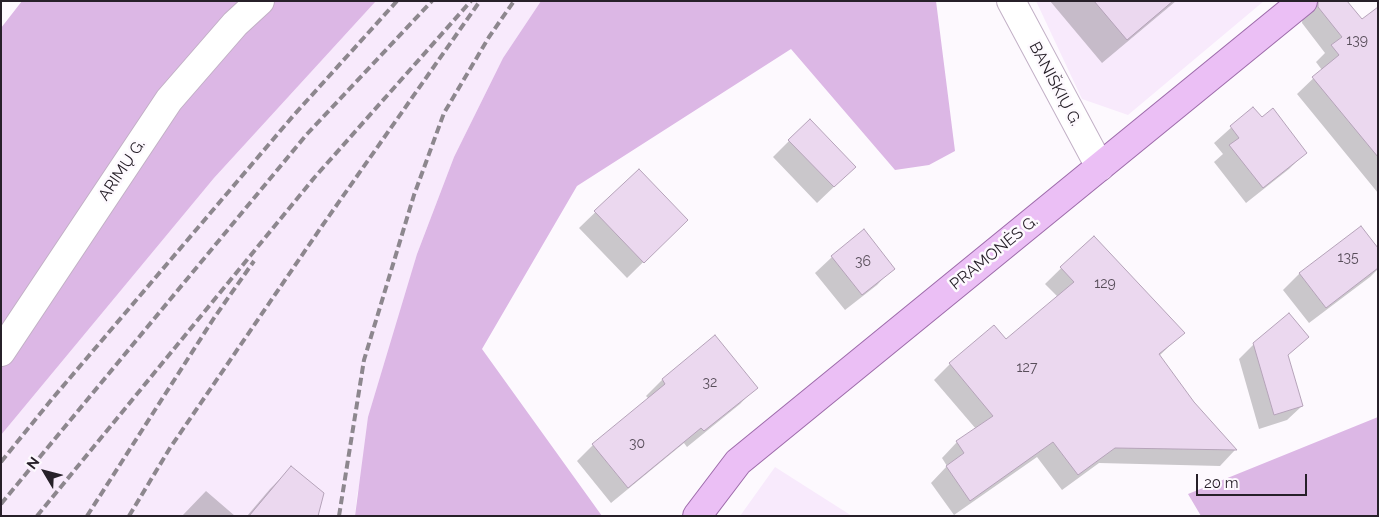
<!DOCTYPE html>
<html>
<head>
<meta charset="utf-8">
<style>
  body { margin:0 }
  #map { position:relative; width:1379px; height:517px; overflow:hidden; background:#fdf9fe; font-family:Raleway,sans-serif }
  canvas { display:block }
  .frame { position:absolute; inset:0; border:2px solid #272029; pointer-events:none }
  .north { position:absolute; left:20px; top:447px; width:50px; height:50px; -webkit-text-stroke:4px #fdf9fe; paint-order:stroke; rotate:307deg; font-size:14px; font-weight:700; line-height:20px; text-align:center; color:#272029 }
  .north::after { content:''; display:block; margin:auto; width:18px; height:22px; background:#272029; clip-path:polygon(50% 0,100% 100%,50% 72%,0 100%) }
  .scale { position:absolute; left:1196px; top:474px; width:111px; height:22px; box-sizing:border-box; border:2px solid #272029; border-top:0; padding-left:6px; font-size:15px; line-height:18px; white-space:nowrap; color:#272029; -webkit-text-stroke:4px #fdf9fe; paint-order:stroke }
</style>
</head>
<body>
<div id="map">
<canvas width="1379" height="517"></canvas>
<div class="frame"></div>
<div class="north">N</div>
<div class="scale">20 m</div>
</div>
<script>
const context = document.querySelector('canvas').getContext('2d');
context.lineJoin = 'round';
function fillPath(path, color) { context.fillStyle = color; context.fill(path, 'evenodd'); }
const shape = rows => new Path2D(rows.map(r => 'M' + r).join(''));
function strokePath(path, color, width, dash) { context.strokeStyle = color; context.lineWidth = width; context.lineCap = dash ? 'butt' : 'round'; context.setLineDash(dash || []); context.stroke(path); }
function drawText(font, color, halo, rows, align = 'center') {
  context.font = font + ' Raleway,sans-serif'; context.lineWidth = 5; context.setLineDash([]); context.textBaseline = 'middle'; context.strokeStyle = halo; context.fillStyle = color; for (const [text, x, y, turn = 0] of rows) {
    context.save(); context.translate(x, y); context.rotate((+turn || 0) * Math.PI / 180); context.textAlign = isNaN(turn) ? turn : align; if (halo) context.strokeText(text, 0, 0); context.fillText(text, 0, 0); context.restore();
  }
}
fillPath(shape([
  [376,1,541,1,503,58,454,157,417,254,357,495,355,516,1,516,1,435,214,178],
  [1036,1,1264,1,1128,115,1082,99],
  [775,467,852,516,740,516]
]), '#f8eafc');
fillPath(shape([
  [22,1,376,1,214,178,1,435,1,28],
  [541,1,936,1,955,151,929,165,895,170,791,49,577,186,482,349,602,516,355,516,368,417,417,254,454,157,503,58],
  [1378,417,1378,516,1201,516,1188,494]
]), '#dcb7e5');
fillPath(shape([
  [1050,1,1176,1,1102,63],
  [1299,1,1346,1,1362,21,1378,8,1378,193,1297,94,1322,70,1316,62,1325,53,1302,23,1303,15],
  [1253,108,1262,119,1305,153,1289,169,1246,203,1214,162,1223,154,1214,143],
  [789,141,838,183,817,203,773,157],
  [639,170,686,220,627,278,579,228],
  [1361,227,1378,250,1378,269,1370,277,1309,323,1283,290,1299,274],
  [864,231,893,268,877,285,845,310,815,273,832,257],
  [1093,237,1183,333,1159,356,1193,403,1235,450,1220,466,1099,463,1062,490,1037,457,954,515,931,483,947,466,942,458,957,442,976,429,934,380,950,364,994,326,1006,341,1058,297,1045,284],
  [715,337,756,387,740,404,687,447,684,443,611,503,577,461,593,445,649,399,646,396,662,380],
  [1308,337,1287,356,1302,406,1287,420,1259,429,1239,359,1254,344],
  [291,468,317,516,247,516,270,489],
  [206,491,235,516,182,516]
]), '#0003');
const building = shape([
  [1094,1,1173,1,1127,40,1094,1],
  [1318,1,1347,1,1362,19,1378,7,1378,157,1312,77,1339,55,1331,45,1342,37,1318,7,1318,1],
  [1253,107,1262,117,1273,108,1307,153,1263,188,1229,145,1239,138,1230,126,1253,107],
  [810,119,856,167,834,187,788,140,810,119],
  [639,169,688,220,644,263,594,211,639,169],
  [1361,226,1378,248,1378,268,1326,308,1299,273,1361,226],
  [864,229,895,269,862,295,831,256,864,229],
  [1094,236,1185,333,1159,354,1194,402,1237,450,1115,448,1078,475,1053,442,970,501,946,466,964,453,956,441,993,416,949,363,994,325,1006,339,1068,287,1074,282,1060,267,1094,236],
  [1289,313,1309,337,1288,355,1303,406,1274,415,1253,343,1289,313],
  [715,335,758,388,704,431,701,428,628,488,592,444,665,384,662,379,715,335],
  [291,466,324,493,318,516,249,516,291,466]
]);
fillPath(building, '#ebd8ef');
strokePath(building, '#b5a3b9', 1);
const minor = shape([
  [1011,1,1100,167],
  [1,352,169,100,235,24,260,1]
]);
const primary = shape([
  [697,516,738,462,1303,1]
]);
strokePath(minor, '#c2b0c6', 30);
strokePath(primary, '#9d6baa', 30);
strokePath(minor, '#fff', 28);
strokePath(primary, '#ebbff5', 28);
strokePath(shape([
  [1,462,52,399,293,116,397,1],
  [1,504,307,134,432,1],
  [37,516,314,178,471,1],
  [87,516,214,318,254,261],
  [129,516,170,448,322,226,480,1],
  [339,516,364,360,414,195,444,113,489,37,514,1]
]), '#8d878e', 4, [8, 4]);
drawText('14px', '#584e5a', null, [
  ["139",1357,41],
  ["135",1348,258],
  ["36",863,262],
  ["129",1105,284],
  ["127",1027,368],
  ["32",710,383],
  ["30",637,444]
]);
drawText('16px', '#272029', '#fdf9fe', [
  ["BANIŠKIŲ G.",1055,84,62],
  ["ARIMŲ G.",122,170,-56],
  ["PRAMONĖS G.",994,253,-39]
]);
</script>
</body>
</html>
